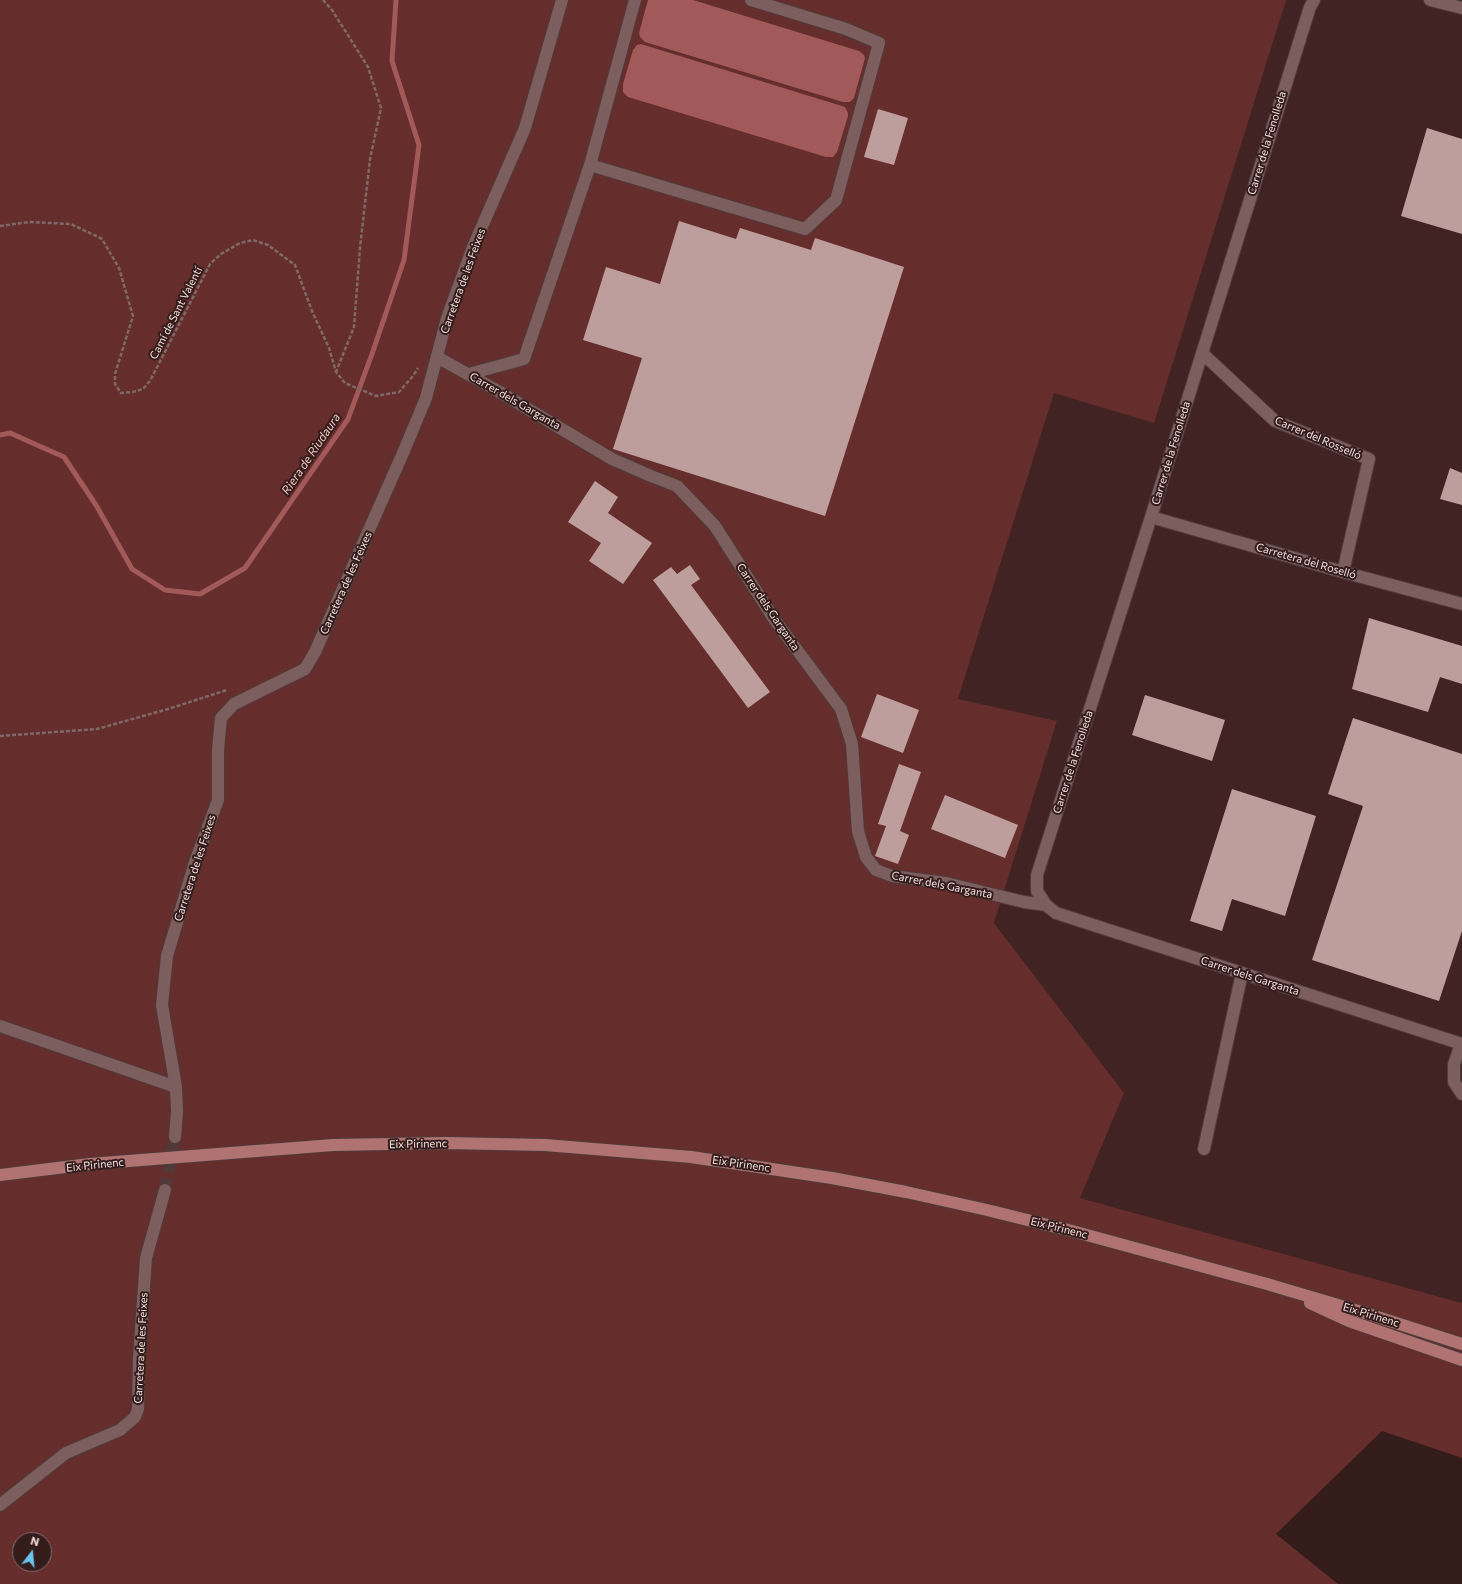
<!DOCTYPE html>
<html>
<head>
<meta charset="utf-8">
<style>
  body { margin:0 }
  #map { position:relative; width:1462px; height:1584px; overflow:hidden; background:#341c1b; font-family:Commissioner,sans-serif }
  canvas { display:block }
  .north { position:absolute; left:12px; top:1532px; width:40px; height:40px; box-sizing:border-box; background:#341c1b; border:1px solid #806b6a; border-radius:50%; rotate:16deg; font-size:11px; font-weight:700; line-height:16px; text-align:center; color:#f2e1e0 }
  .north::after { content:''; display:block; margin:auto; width:14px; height:18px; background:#68c4f0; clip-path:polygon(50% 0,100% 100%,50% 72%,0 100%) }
</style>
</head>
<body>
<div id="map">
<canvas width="1462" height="1584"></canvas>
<div class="north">N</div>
</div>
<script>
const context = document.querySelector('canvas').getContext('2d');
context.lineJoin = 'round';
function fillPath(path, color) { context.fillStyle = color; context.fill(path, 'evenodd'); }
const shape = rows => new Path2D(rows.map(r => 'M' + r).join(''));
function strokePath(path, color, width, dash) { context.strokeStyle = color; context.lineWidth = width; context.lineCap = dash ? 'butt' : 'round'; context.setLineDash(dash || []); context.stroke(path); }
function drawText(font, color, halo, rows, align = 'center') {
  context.font = font + ' Commissioner,sans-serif'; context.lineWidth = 4; context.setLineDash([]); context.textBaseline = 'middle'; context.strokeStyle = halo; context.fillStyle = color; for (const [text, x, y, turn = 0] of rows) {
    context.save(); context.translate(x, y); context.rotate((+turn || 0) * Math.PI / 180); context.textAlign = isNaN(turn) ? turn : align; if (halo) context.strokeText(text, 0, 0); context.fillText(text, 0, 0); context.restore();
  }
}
fillPath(shape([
  [1177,0,1462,0,1462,1303,1080,1198,1124,1093,994,923,1057,721,958,700]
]), '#422323');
fillPath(shape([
  [0,0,1286,0,1154,423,1054,393,958,699,1057,721,994,923,1124,1093,1080,1198,1462,1303,1462,1458,1382,1431,1276,1534,1338,1584,0,1584],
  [20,1540,44,1540,44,1564,20,1564]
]), '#662d2d');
fillPath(shape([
  [648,0,693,0,859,51,864,55,865,58,854,98,850,102,843,102,645,42,640,37,639,33],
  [641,44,845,107,848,113,848,116,837,152,833,157,826,157,628,97,623,92,623,84,633,50,637,45]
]), '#a25959');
strokePath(shape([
  [0,435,10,433,64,457,96,505,132,569,165,590,200,594,245,568,348,419,372,354,404,260,419,145,392,61,396,0]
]), '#a25959', 5);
fillPath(shape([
  [878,109,908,118,894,165,864,157],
  [1427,128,1462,139,1462,234,1401,216],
  [679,221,736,239,740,228,811,250,815,238,904,267,825,516,613,449,642,358,583,340,606,267,660,284],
  [1450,468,1462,473,1462,505,1440,499],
  [595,481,618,497,608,513,652,543,623,584,589,561,601,543,568,522],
  [690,565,700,579,691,585,770,692,748,708,653,580,671,567,677,574],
  [1369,618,1462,646,1462,684,1440,677,1428,712,1352,689],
  [877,694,919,710,903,753,861,737],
  [1145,695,1225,720,1212,761,1132,735],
  [1353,718,1462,754,1462,931,1439,1001,1312,960,1363,806,1328,794],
  [899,764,921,772,900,831,909,835,898,864,875,856,886,826,878,824],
  [1232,789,1316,816,1285,916,1232,899,1222,931,1190,921],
  [945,795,1018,825,1005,858,931,829]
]), '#be9e9d');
strokePath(shape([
  [165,1190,175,1137]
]), '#503a39', 12, [12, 6]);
const minor = shape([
  [1430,0,1462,8],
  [590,165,805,229,836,200,879,43,846,29,751,0],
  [1202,353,1275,421,1369,459,1343,572],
  [437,357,498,391,612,459,651,476,677,486,715,526,774,619,841,709,852,744,858,831,866,857,876,870,892,876,946,883,1024,902,1046,905,1056,913,1462,1044],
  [469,374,524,359,590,165,635,0],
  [1151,517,1343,572,1462,604],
  [1046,905,1037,891,1037,875,1151,517,1310,7,1314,0],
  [0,1026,176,1087],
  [1461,1044,1454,1064,1454,1082,1462,1094],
  [175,1137,177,1112,176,1087,162,1005,167,956,195,862,218,800,218,750,221,718,234,704,305,669,315,652,403,453,426,398,447,318,473,247,525,128,562,0],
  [1204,1149,1242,973],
  [0,1505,66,1453,120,1430,135,1417,138,1409,139,1358,146,1258,165,1190]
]);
const major = shape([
  [0,1175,90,1164,333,1145,446,1143,545,1145,691,1157,832,1178,906,1192,987,1210,1072,1231,1267,1284,1365,1313,1462,1344],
  [1310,1303,1349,1321,1462,1360]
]);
strokePath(minor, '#4e3b3a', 14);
strokePath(major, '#4e3b3a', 14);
strokePath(shape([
  [323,0,332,10,368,67,381,108,370,159,360,248,354,327,336,372],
  [0,226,29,222,71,224,102,239,119,268,133,316,115,374,115,384,121,393,133,392,143,389,150,381,210,264,221,254,240,243,253,240,268,245,295,265,312,311,329,348,336,372,345,383,376,396,399,392,413,376,418,368],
  [0,736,97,729,168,709,227,690]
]), '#7e6968', 2.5, [4, 2]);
strokePath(minor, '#7b5e5d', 12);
strokePath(major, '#b07372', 12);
drawText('11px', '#f2e1e0', '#341c1b', [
  ["Carrer de la Fenolleda",1267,143,-73],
  ["Carretera de les Feixes",463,281,-70],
  ["Camí de Sant Valentí",176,313,-63],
  ["Carrer dels Garganta",515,401,30],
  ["Carrer del Rosselló",1318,438,23],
  ["Carrer de la Fenolleda",1171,453,-73],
  ["Carretera del Roselló",1306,561,16],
  ["Carretera de les Feixes",346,583,-66],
  ["Carrer dels Garganta",768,607,56],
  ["Carrer de la Fenolleda",1073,762,-72],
  ["Carretera de les Feixes",195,868,-72],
  ["Carrer dels Garganta",942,885,11],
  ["Carrer dels Garganta",1250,976,18],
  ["Eix Pirinenc",418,1144,-1],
  ["Eix Pirinenc",741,1164,8],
  ["Eix Pirinenc",95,1165,-6],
  ["Eix Pirinenc",1059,1228,14],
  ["Eix Pirinenc",1371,1315,17],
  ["Carretera de les Feixes",141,1348,-87]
]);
drawText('italic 12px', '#f1c4c2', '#341c1b', [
  ["Riera de Riudaura",311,454,-56]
]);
</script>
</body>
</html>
